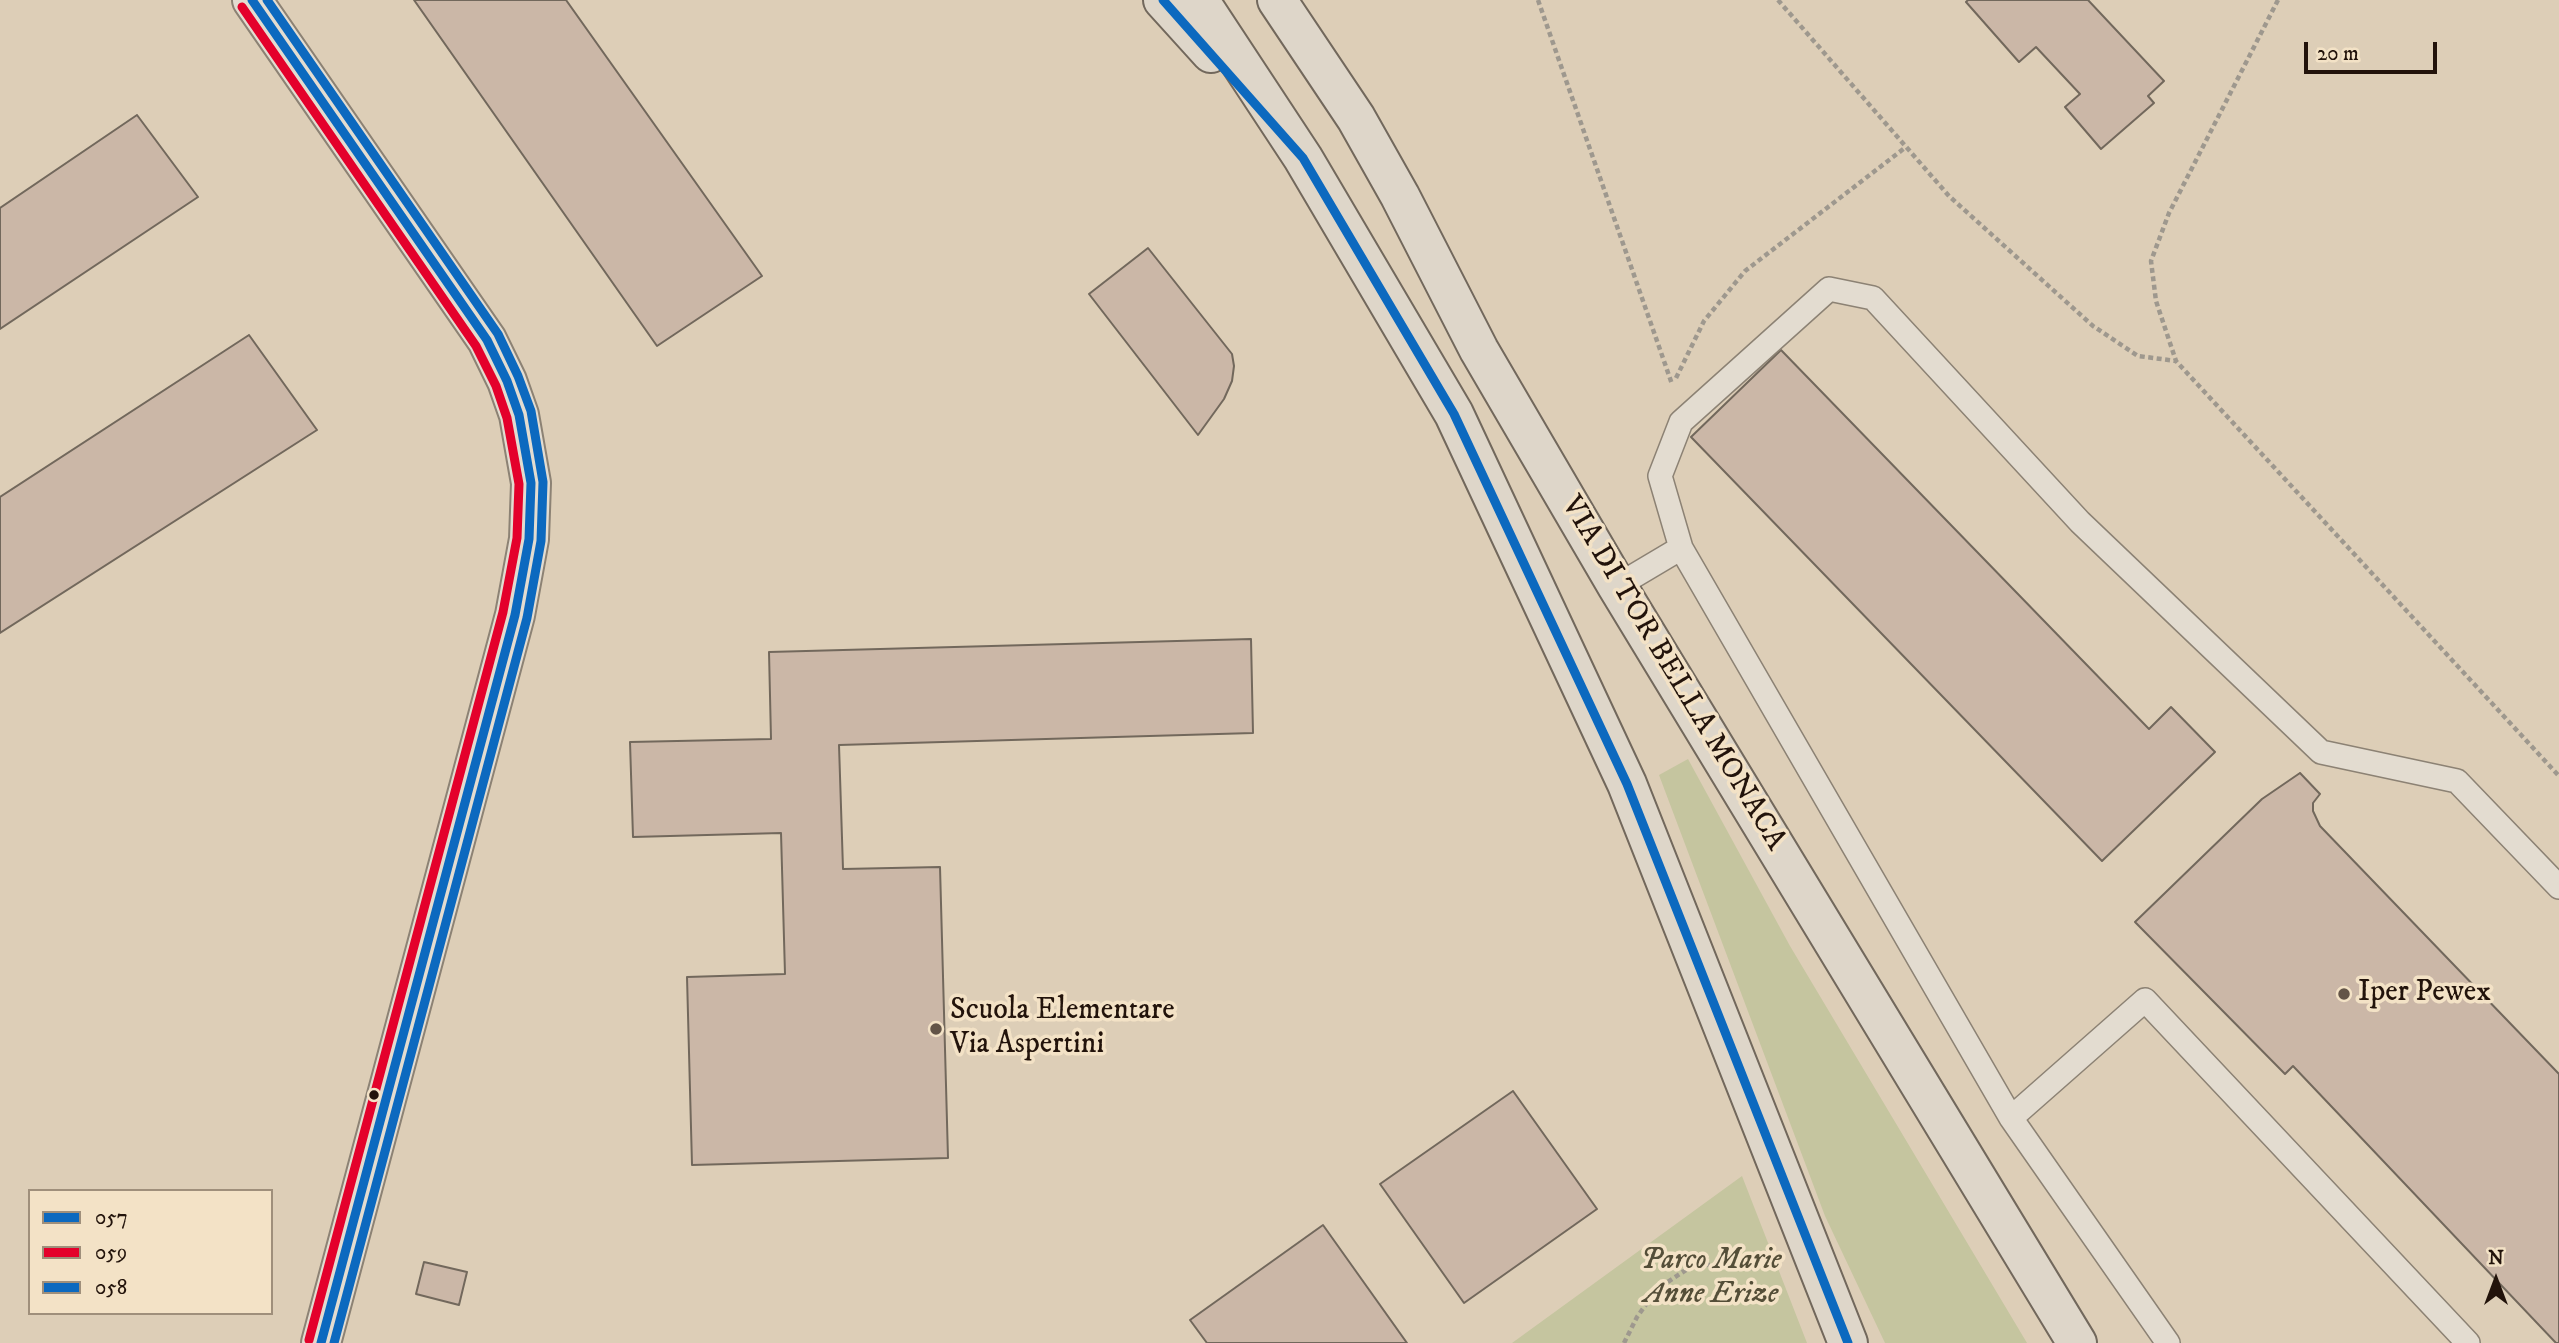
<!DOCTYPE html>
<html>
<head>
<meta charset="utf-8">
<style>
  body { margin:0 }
  #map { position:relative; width:2559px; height:1343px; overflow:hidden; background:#ddceb7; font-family:"IM FELL DW Pica",serif }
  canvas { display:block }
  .legend { position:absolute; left:28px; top:1189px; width:245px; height:126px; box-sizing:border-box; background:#f3e2c6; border:2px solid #9f8f7b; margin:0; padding:9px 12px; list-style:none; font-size:21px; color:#22130b }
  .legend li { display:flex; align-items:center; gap:14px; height:35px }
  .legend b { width:35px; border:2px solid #9f8f7b }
  .north { position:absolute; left:2461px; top:1245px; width:70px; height:70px; -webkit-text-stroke:5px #f3e2c6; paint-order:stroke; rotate:0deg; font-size:19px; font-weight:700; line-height:28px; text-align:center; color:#22130b }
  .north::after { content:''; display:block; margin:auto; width:24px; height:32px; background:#22130b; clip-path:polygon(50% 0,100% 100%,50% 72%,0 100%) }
  .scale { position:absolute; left:2304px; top:42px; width:133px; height:32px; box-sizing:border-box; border:4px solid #22130b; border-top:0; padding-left:9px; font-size:21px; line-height:24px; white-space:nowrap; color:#22130b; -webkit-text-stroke:5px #f3e2c6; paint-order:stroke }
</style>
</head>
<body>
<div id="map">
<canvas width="2559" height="1343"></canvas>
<ul class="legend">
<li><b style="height:9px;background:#0c69bf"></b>057</li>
<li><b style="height:9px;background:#e4002b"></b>059</li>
<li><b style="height:9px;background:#0c69bf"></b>058</li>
</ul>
<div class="north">N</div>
<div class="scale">20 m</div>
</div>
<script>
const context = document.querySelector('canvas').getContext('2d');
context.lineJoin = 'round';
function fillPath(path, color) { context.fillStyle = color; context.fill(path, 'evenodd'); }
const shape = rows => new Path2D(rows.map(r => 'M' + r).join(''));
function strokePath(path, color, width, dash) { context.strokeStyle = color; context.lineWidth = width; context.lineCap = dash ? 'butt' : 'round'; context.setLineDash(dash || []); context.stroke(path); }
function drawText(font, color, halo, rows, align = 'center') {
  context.font = font + ' "IM FELL DW Pica",serif'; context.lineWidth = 7; context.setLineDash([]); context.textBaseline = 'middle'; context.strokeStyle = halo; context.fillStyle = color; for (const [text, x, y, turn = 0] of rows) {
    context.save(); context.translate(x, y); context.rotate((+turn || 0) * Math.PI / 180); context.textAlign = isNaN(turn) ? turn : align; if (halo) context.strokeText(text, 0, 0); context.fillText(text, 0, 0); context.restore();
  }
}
fillPath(shape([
  [1688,759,1790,946,2027,1343,1885,1343,1825,1216,1659,775],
  [1742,1176,1807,1343,1512,1343]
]), '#c5c59f');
const building = shape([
  [414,0,566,0,762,276,657,346,414,0],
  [1968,0,2088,0,2164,81,2148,96,2154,103,2101,149,2065,107,2080,94,2036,47,2019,62,1966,2,1968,0],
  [137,115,198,197,0,329,0,208,137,115],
  [1148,248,1232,354,1234,366,1232,381,1224,399,1198,435,1089,294,1148,248],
  [249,335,317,430,0,633,0,497,249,335],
  [1781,350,2149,729,2171,707,2215,752,2102,861,1691,437,1781,350],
  [1251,639,1253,733,839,745,843,869,940,867,948,1158,692,1165,687,977,785,974,781,833,633,837,630,742,771,739,769,652,1251,639],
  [2300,773,2320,794,2313,803,2313,811,2320,826,2559,1074,2559,1343,2556,1343,2293,1066,2285,1074,2135,922,2262,799,2300,773],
  [1513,1091,1597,1209,1464,1303,1380,1184,1513,1091],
  [1323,1225,1407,1343,1207,1343,1190,1320,1323,1225],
  [424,1262,467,1272,459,1305,416,1294,424,1262]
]);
fillPath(building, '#cbb7a7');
strokePath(building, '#72685c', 2);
const service = shape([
  [1681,548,1660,476,1681,422,1829,289,1873,298,2080,522,2321,752,2457,781,2559,887],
  [1617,586,1681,548,2011,1118,2168,1343],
  [2011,1118,2145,1000,2468,1343]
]);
const minor = shape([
  [252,0,487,340,507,381,519,415,531,483,529,539,515,615,321,1343]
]);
const primary = shape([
  [1163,0,1211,53],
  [1199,0,1303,158,1454,414,1627,784,1848,1343],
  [1277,0,1356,118,1400,196,1479,350,1617,586,2077,1343]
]);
strokePath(service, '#8c8274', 26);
strokePath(minor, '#8c8274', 42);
strokePath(primary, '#72685c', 42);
strokePath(shape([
  [1538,0,1672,384],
  [1778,0,1949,196,2093,326,2138,356,2176,361],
  [2278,0,2169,213,2151,261,2156,301,2176,361,2559,776],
  [1676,378,1704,321,1745,271,1906,147],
  [1624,1343,1637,1317,1657,1289,1695,1264,1752,1268,1770,1263]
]), '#9e988e', 4.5, [5, 3.5]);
strokePath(service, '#e3dcd0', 23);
strokePath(minor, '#e3dcd0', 38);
strokePath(primary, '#ded6c9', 38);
strokePath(shape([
  [252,0,487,340,507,381,519,415,531,483,529,539,515,615,321,1343],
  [1163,0,1303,158,1454,414,1627,784,1848,1343]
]), '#0c69bf', 9);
strokePath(shape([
  [242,7,476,346,496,386,507,418,519,484,517,538,503,612,309,1340]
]), '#e4002b', 9);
strokePath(shape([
  [267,0,498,334,518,376,531,411,543,482,541,541,527,618,334,1343]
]), '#0c69bf', 9);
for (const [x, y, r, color] of [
  [2344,994,7,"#635447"],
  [936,1029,7,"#635447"],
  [374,1095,6,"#22130b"]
]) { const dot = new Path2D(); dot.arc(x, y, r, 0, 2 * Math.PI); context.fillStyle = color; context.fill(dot); strokePath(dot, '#f3e2c6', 2.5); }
drawText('30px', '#22130b', '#f3e2c6', [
  ["VIA DI TOR BELLA MONACA",1672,674,59]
]);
drawText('30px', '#22130b', '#f3e2c6', [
  ["Iper Pewex",2358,994],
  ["Scuola Elementare",950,1012],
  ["Via Aspertini",950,1046]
], 'left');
drawText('italic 30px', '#544e38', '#f3e2c6', [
  ["Parco Marie",1711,1262],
  ["Anne Erize",1711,1296]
]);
</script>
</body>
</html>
